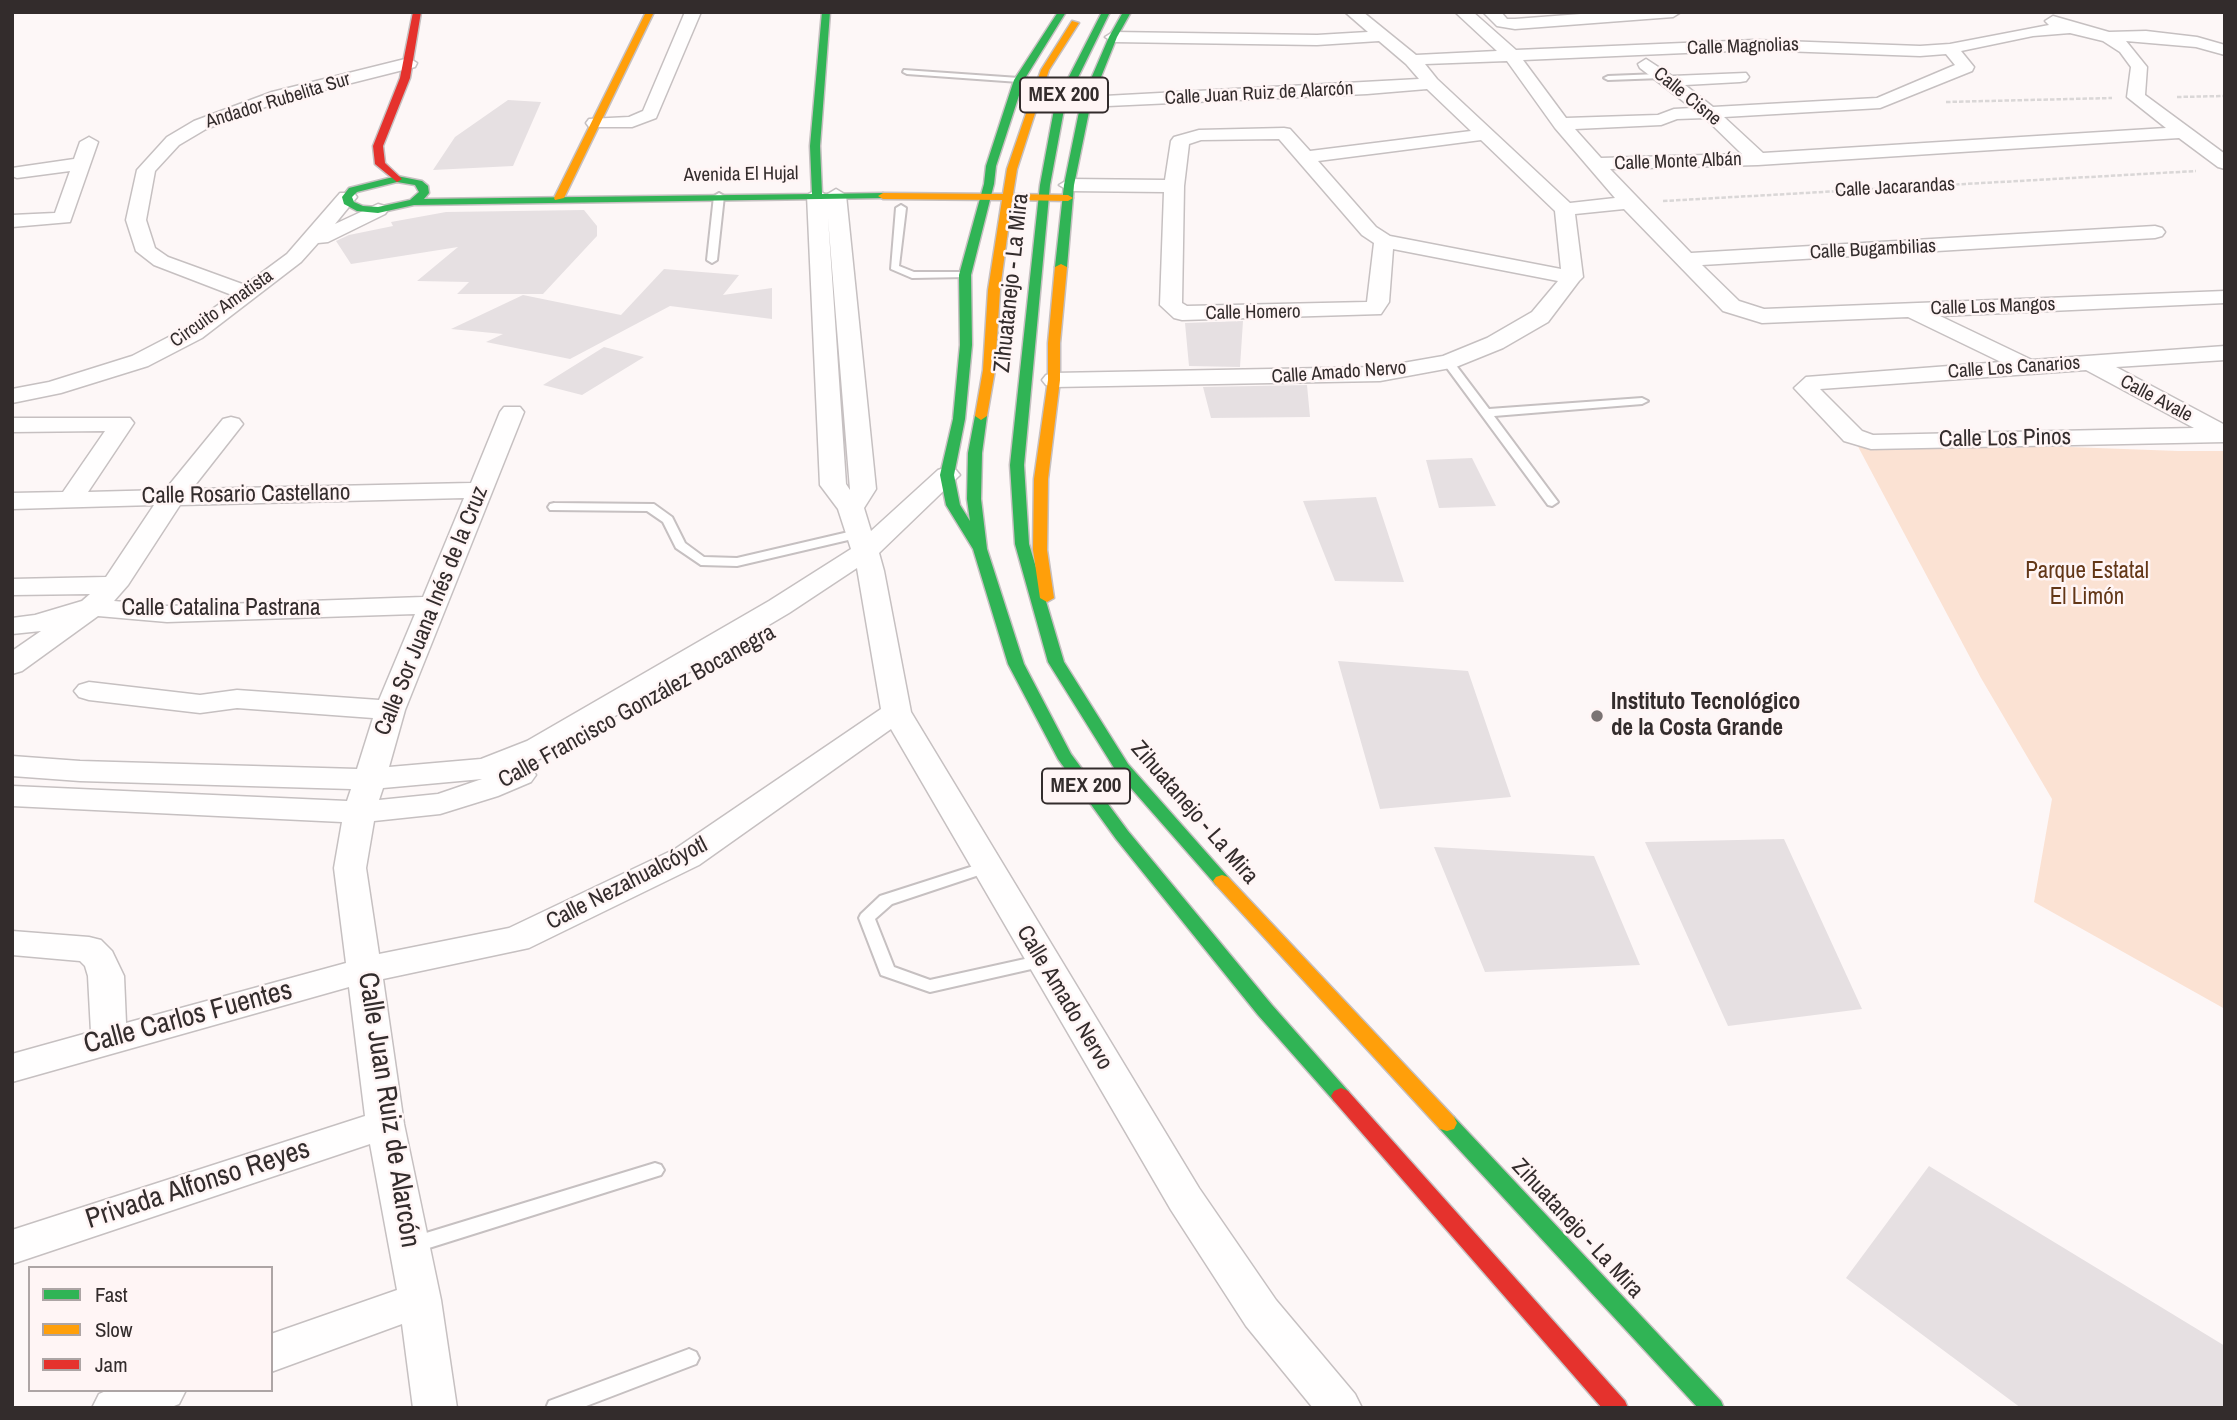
<!DOCTYPE html>
<html>
<head>
<meta charset="utf-8">
<style>
  body { margin:0 }
  #map { position:relative; width:2237px; height:1420px; overflow:hidden; background:#fdf7f7; font-family:"Archivo Narrow",sans-serif }
  canvas { display:block }
  .frame { position:absolute; inset:0; border:14px solid #332c2c; pointer-events:none }
  .legend { position:absolute; left:28px; top:1266px; width:245px; height:126px; box-sizing:border-box; background:#fff5f5; border:2px solid #ada5a5; margin:0; padding:9px 12px; list-style:none; font-size:21px; color:#332c2c }
  .legend li { display:flex; align-items:center; gap:14px; height:35px }
  .legend b { width:35px; border:2px solid #ada5a5 }
</style>
</head>
<body>
<div id="map">
<canvas width="2237" height="1420"></canvas>
<div class="frame"></div>
<ul class="legend">
<li><b style="height:9px;background:#30b455"></b>Fast</li>
<li><b style="height:9px;background:#ff9f0a"></b>Slow</li>
<li><b style="height:9px;background:#e5322d"></b>Jam</li>
</ul>
</div>
<script>
const context = document.querySelector('canvas').getContext('2d');
context.lineJoin = 'round';
function fillPath(path, color) { context.fillStyle = color; context.fill(path, 'evenodd'); }
const shape = rows => new Path2D(rows.map(r => 'M' + r).join(''));
function strokePath(path, color, width, dash) { context.strokeStyle = color; context.lineWidth = width; context.lineCap = dash ? 'butt' : 'round'; context.setLineDash(dash || []); context.stroke(path); }
function drawText(font, color, halo, rows, align = 'center') {
  context.font = font + ' "Archivo Narrow",sans-serif'; context.lineWidth = 5; context.setLineDash([]); context.textBaseline = 'middle'; context.strokeStyle = halo; context.fillStyle = color; for (const [text, x, y, turn = 0] of rows) {
    context.save(); context.translate(x, y); context.rotate((+turn || 0) * Math.PI / 180); context.textAlign = isNaN(turn) ? turn : align; if (halo) context.strokeText(text, 0, 0); context.fillText(text, 0, 0); context.restore();
  }
}
fillPath(shape([
  [1854,439,2178,451,2225,451,2225,1009,2034,902,2052,799,1981,678]
]), '#fbe2d3');
fillPath(shape([
  [508,100,541,102,513,166,433,170,455,137],
  [584,210,597,226,597,236,543,294,457,294,469,282,417,281,458,247,351,264,336,241,349,235,393,226,391,222,446,212],
  [664,269,739,275,723,295,772,288,772,319,670,306,570,359,486,342,503,334,451,329,523,295,621,315],
  [1243,321,1240,367,1189,366,1185,323],
  [604,347,644,357,582,395,543,385],
  [1307,385,1310,417,1211,418,1203,387],
  [1472,458,1496,506,1439,508,1426,460],
  [1376,497,1404,582,1335,581,1303,501],
  [1338,661,1468,671,1511,797,1380,809],
  [1784,839,1862,1009,1728,1026,1645,842],
  [1434,847,1594,856,1640,965,1485,972],
  [1929,1166,2225,1346,2225,1408,2021,1408,1846,1278]
]), '#e6e0e2');
const lane = shape([
  [904,70,1019,78,1023,80,1019,82,907,74,903,72,904,70],
  [1659,74,1663,76,1662,78,1608,80,1604,78,1608,76,1659,74],
  [719,193,724,196,717,260,712,263,707,260,714,196,719,193],
  [901,205,906,208,899,266,914,272,965,272,968,273,968,277,912,278,891,269,896,208,901,205],
  [1448,359,1452,360,1489,409,1642,398,1648,401,1642,404,1494,416,1558,502,1552,506,1548,505,1444,364,1444,360,1448,359],
  [554,503,654,504,672,517,685,543,704,557,737,558,857,530,863,534,861,537,737,566,701,565,676,548,663,522,647,511,550,510,548,507,550,504,554,503],
  [986,862,991,863,994,867,991,871,892,904,875,919,894,967,930,980,1043,955,1049,957,1051,961,1049,965,930,992,881,975,859,918,861,914,880,896,986,862],
  [655,1163,661,1165,664,1170,661,1175,413,1253,406,1251,403,1245,406,1239,413,1237,655,1163],
  [689,1349,696,1352,699,1358,696,1364,581,1408,546,1408,549,1401,689,1349]
]);
const street = shape([
  [685,12,701,12,656,118,632,127,589,127,586,123,589,119,629,117,643,111,685,12],
  [1345,12,1363,12,1416,55,1497,51,1455,12,1473,12,1516,50,1755,40,1920,46,1950,44,2049,25,2045,21,2053,16,2109,32,2146,31,2197,37,2225,45,2225,55,2196,47,2126,41,2147,67,2145,95,2225,154,2225,169,2218,167,2179,138,1758,165,1610,169,1691,253,2155,226,2162,228,2165,232,2162,236,2155,238,1702,265,1739,301,1764,309,2225,291,2225,303,1940,316,2032,360,2225,346,2225,360,2116,367,2225,425,2225,442,1871,449,1844,441,1794,388,1806,377,2001,362,1908,317,1762,323,1723,311,1624,209,1575,214,1583,277,1579,281,1548,322,1503,348,1456,367,1380,381,1054,387,1046,385,1042,380,1046,375,1054,373,1380,367,1443,356,1487,338,1532,312,1558,281,1393,249,1389,302,1381,314,1182,320,1174,318,1160,305,1164,192,1069,191,1059,185,1069,179,1165,180,1171,141,1174,137,1199,130,1284,128,1290,129,1310,151,1471,131,1427,89,1367,94,1086,107,1077,102,1086,97,1419,79,1406,64,1379,41,1317,45,1113,42,1105,37,1113,32,1317,35,1368,32,1345,12],
  [2070,33,2103,41,2120,52,2131,67,2127,97,2166,128,1763,153,1724,117,1880,108,1972,71,1974,67,1961,51,2033,36,2070,33],
  [1755,50,1920,56,1946,54,1955,65,1877,98,1713,107,1685,85,1740,82,1746,81,1749,77,1746,73,1672,76,1646,59,1638,64,1640,68,1692,108,1674,109,1658,115,1566,118,1523,60,1755,50],
  [1507,61,1555,128,1615,198,1570,203,1437,79,1425,64,1507,61],
  [1705,118,1742,154,1601,158,1575,129,1661,125,1677,119,1705,118],
  [1279,139,1362,235,1374,243,1367,302,1187,306,1182,303,1184,186,1189,144,1201,140,1279,139],
  [1481,140,1555,211,1561,269,1390,236,1376,227,1318,161,1481,140],
  [2086,370,2194,428,1873,435,1862,431,1820,389,2086,370],
  [1483,12,1501,12,1507,19,1515,19,1607,12,1681,12,1673,17,1515,29,1497,26,1483,12],
  [409,58,417,63,415,67,284,100,206,129,179,145,155,171,146,220,155,248,168,257,245,285,287,254,340,193,354,193,357,197,335,224,378,204,385,206,388,210,385,214,328,242,318,243,301,262,202,338,148,366,61,393,12,403,12,389,49,382,132,356,186,328,232,295,154,265,136,251,126,220,137,170,167,137,194,121,272,92,409,58],
  [89,137,98,142,70,222,12,227,12,215,55,213,70,171,17,178,12,176,12,168,74,159,80,142,89,137],
  [817,189,826,195,836,189,846,195,876,489,864,508,871,531,938,470,947,467,956,470,960,475,879,553,884,571,911,712,1199,1188,1276,1300,1355,1394,1362,1408,1313,1408,1246,1326,1171,1210,891,729,699,865,529,948,383,979,404,1124,441,1300,457,1408,413,1408,402,1324,271,1372,271,1334,397,1290,370,1144,12,1264,12,1230,365,1116,349,987,12,1082,12,1054,91,1032,88,976,85,966,80,961,12,955,12,931,89,937,101,940,112,951,124,976,126,1023,346,963,334,868,342,822,12,806,12,786,347,801,351,789,80,781,12,776,12,756,80,761,357,769,373,718,237,708,200,713,89,700,79,697,74,691,79,685,89,682,200,695,237,690,379,700,415,614,167,622,98,616,22,671,12,674,12,651,41,631,12,634,12,618,35,615,82,601,90,594,12,595,12,579,106,577,154,505,12,509,12,493,63,492,105,431,12,432,12,418,130,418,134,423,88,492,165,490,223,419,231,417,239,419,243,424,192,489,471,483,500,412,504,407,520,407,524,412,405,710,389,767,481,759,527,741,769,601,851,549,838,509,820,485,807,195,817,189],
  [828,218,850,489,850,490,846,484,828,218],
  [464,498,423,597,167,606,114,601,128,585,180,505,464,498],
  [857,568,881,709,675,849,509,928,379,954,366,868,374,821,440,814,498,796,531,782,536,775,531,768,522,766,549,755,789,613,857,568],
  [482,779,438,794,379,800,383,788,482,779],
  [108,1390,186,1390,179,1404,169,1408,92,1408,99,1394,108,1390]
]);
const fast = shape([
  [822,12,830,12,820,146,822,194,883,193,888,196,887,198,414,205,378,213,357,211,344,204,342,197,349,188,397,176,422,181,428,186,429,193,424,199,812,194,810,146,822,12],
  [397,182,415,185,419,192,410,200,378,207,363,206,354,202,352,197,357,192,397,182],
  [1058,12,1066,12,1024,80,996,166,994,184,971,275,972,345,965,419,954,475,960,505,970,521,967,499,968,453,975,416,981,412,985,413,987,416,982,453,981,499,987,549,1024,664,1071,754,1128,831,1272,1005,1348,1091,1351,1096,1348,1101,1341,1104,1334,1101,1258,1015,1116,839,1058,759,1008,664,973,549,946,505,940,475,953,419,960,345,959,275,984,184,986,166,1014,80,1058,12],
  [1102,12,1110,12,1065,104,1050,185,1024,465,1029,544,1064,662,1128,764,1228,877,1231,881,1228,885,1222,887,1216,885,1116,771,1048,662,1015,544,1010,465,1040,185,1055,104,1102,12],
  [1123,12,1131,12,1117,37,1091,102,1074,185,1067,267,1061,270,1055,267,1064,185,1081,102,1109,37,1123,12],
  [1447,1115,1454,1117,1721,1401,1724,1408,1698,1408,1440,1129,1437,1123,1440,1117,1447,1115]
]);
const slow = shape([
  [646,12,654,12,564,198,555,200,554,198,646,12],
  [1072,21,1079,23,1049,70,1017,169,1013,194,1068,195,1073,198,1068,201,1012,200,1000,290,995,370,987,416,981,420,975,416,983,370,988,290,1002,200,883,199,878,196,883,193,1003,194,1007,169,1041,70,1072,21],
  [1061,264,1067,267,1060,343,1060,380,1048,479,1047,550,1054,598,1047,602,1040,598,1033,550,1034,479,1048,380,1048,343,1055,267,1061,264],
  [1222,875,1228,877,1454,1117,1457,1123,1454,1129,1447,1131,1440,1129,1216,885,1213,881,1216,877,1222,875]
]);
const jam = shape([
  [413,12,421,12,410,78,383,146,385,163,402,179,397,182,375,164,373,146,400,78,413,12],
  [1341,1088,1348,1091,1625,1401,1628,1408,1602,1408,1334,1101,1331,1096,1334,1091,1341,1088]
]);
strokePath(lane, '#c6c0c1', 4);
strokePath(street, '#c6c0c1', 3);
strokePath(fast, '#c6c0c1', 3);
strokePath(slow, '#c6c0c1', 3);
strokePath(jam, '#c6c0c1', 3);
strokePath(shape([
  [2177,97,2225,96],
  [1946,102,2112,98],
  [1663,201,2196,171]
]), '#dad7d7', 2.5, [4.5, 2]);
fillPath(lane, '#fffefe');
fillPath(street, '#fffefe');
fillPath(fast, '#30b455');
fillPath(slow, '#ff9f0a');
fillPath(jam, '#e5322d');
for (const [x, y, r, color] of [
  [1597,716,7,"#7a7373"]
]) { const dot = new Path2D(); dot.arc(x, y, r, 0, 2 * Math.PI); context.fillStyle = color; context.fill(dot); strokePath(dot, '#fff5f5', 2.5); }
drawText('19px', '#332c2c', '#fff5f5', [
  ["Calle Magnolias",1743,47,-2],
  ["Calle Juan Ruiz de Alarcón",1259,94,-3],
  ["Calle Cisne",1687,97,39],
  ["Andador Rubelita Sur",278,101,-17],
  ["Calle Monte Albán",1678,162,-2],
  ["Avenida El Hujal",741,175,-1],
  ["Calle Jacarandas",1895,188,-3],
  ["Calle Bugambilias",1873,250,-3],
  ["Calle Los Mangos",1993,307,-2],
  ["Circuito Amatista",222,309,-35],
  ["Calle Homero",1253,313,-1],
  ["Calle Los Canarios",2014,368,-4],
  ["Calle Amado Nervo",1339,373,-4],
  ["Calle Avale",2156,399,28]
]);
for (const [x, y, w] of [
  [1064,95,88],
  [1086,786,88]
]) { const box = new Path2D(); box.roundRect(x - w / 2, y - 17.5, w, 35, 5); context.fillStyle = '#fff5f5'; context.fill(box); strokePath(box, '#332c2c', 2); }
drawText('bold 21px', '#332c2c', null, [
  ["MEX 200",1064,95],
  ["MEX 200",1086,786]
]);
drawText('23px', '#332c2c', '#fff5f5', [
  ["Zihuatanejo - La Mira",1012,283,-84],
  ["Calle Los Pinos",2005,439,-1],
  ["Calle Rosario Castellano",246,495,-1],
  ["Calle Catalina Pastrana",221,609],
  ["Calle Sor Juana Inés de la Cruz",432,611,-68],
  ["Calle Francisco González Bocanegra",637,707,-29],
  ["Zihuatanejo - La Mira",1194,813,49],
  ["Calle Nezahualcóyotl",627,884,-27],
  ["Calle Amado Nervo",1064,998,59],
  ["Zihuatanejo - La Mira",1577,1229,47]
]);
drawText('23px', '#633717', '#fff5f5', [
  ["Parque Estatal",2087,572],
  ["El Limón",2087,598]
]);
drawText('bold 23px', '#332c2c', '#fff5f5', [
  ["Instituto Tecnológico",1611,703],
  ["de la Costa Grande",1611,729]
], 'left');
drawText('28px', '#332c2c', '#fff5f5', [
  ["Calle Carlos Fuentes",188,1018,-15],
  ["Calle Juan Ruiz de Alarcón",388,1110,81],
  ["Privada Alfonso Reyes",198,1185,-18]
]);
</script>
</body>
</html>
